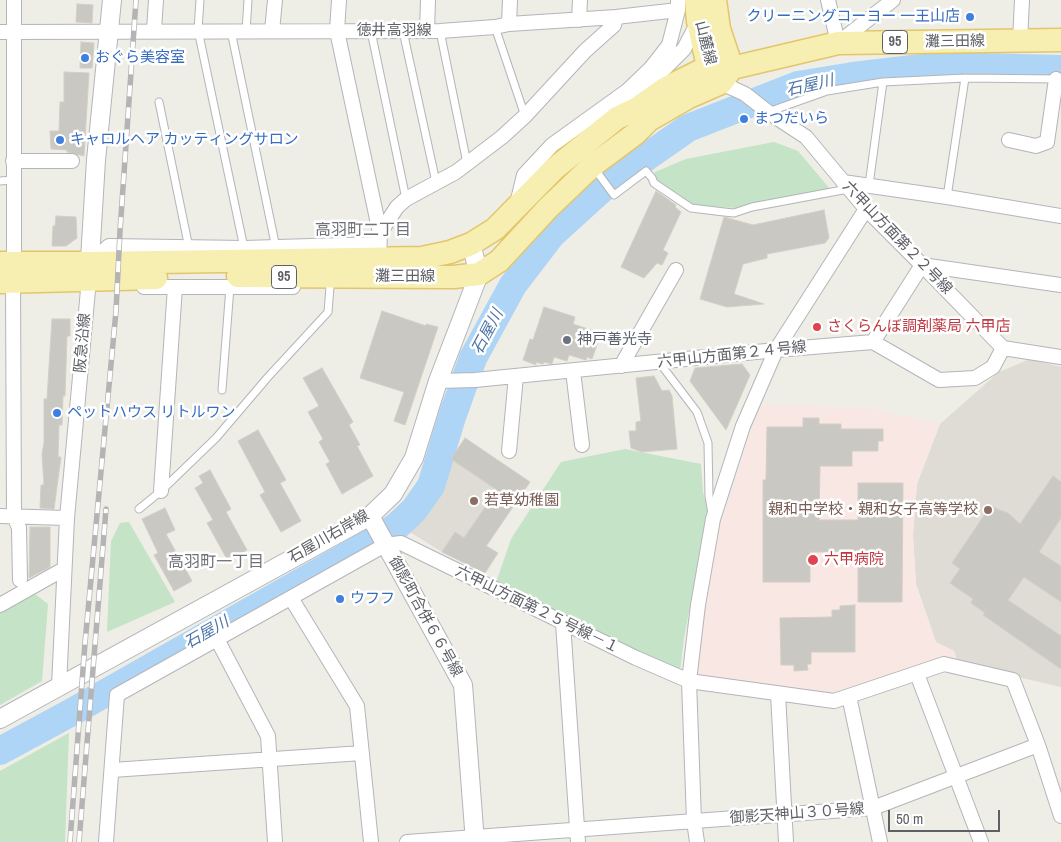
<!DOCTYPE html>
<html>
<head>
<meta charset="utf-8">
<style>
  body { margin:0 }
  #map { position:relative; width:1061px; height:842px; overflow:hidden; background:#eeede6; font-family:"Archivo Narrow",sans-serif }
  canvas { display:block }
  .scale { position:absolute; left:888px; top:810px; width:112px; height:22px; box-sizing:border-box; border:2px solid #5d6065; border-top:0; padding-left:6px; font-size:15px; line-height:18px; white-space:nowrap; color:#5d6065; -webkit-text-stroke:4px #fff; paint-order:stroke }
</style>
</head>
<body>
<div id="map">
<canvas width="1061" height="842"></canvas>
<div class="scale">50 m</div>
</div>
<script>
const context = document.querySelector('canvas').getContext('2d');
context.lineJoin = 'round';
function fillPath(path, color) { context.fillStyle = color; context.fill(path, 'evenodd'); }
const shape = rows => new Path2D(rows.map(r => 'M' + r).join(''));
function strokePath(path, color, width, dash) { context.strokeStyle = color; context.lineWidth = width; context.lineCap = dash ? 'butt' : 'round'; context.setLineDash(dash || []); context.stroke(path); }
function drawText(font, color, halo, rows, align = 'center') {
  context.font = font + ' "Archivo Narrow","Noto Sans JP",sans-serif'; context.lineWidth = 5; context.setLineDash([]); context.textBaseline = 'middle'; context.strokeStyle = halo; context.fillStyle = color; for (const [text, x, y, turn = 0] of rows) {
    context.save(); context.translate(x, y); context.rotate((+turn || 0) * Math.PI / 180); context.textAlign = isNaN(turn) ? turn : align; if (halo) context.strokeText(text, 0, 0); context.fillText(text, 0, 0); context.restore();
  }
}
fillPath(shape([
  [1030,359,1061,367,1061,687,958,663,954,651,936,642,916,584,913,535,917,484,940,424,999,372],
  [465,438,530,482,487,546,498,553,485,573,442,552,405,529,426,509,436,494,449,459,451,459]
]), '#dedcd4');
fillPath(shape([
  [759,405,868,408,940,424,917,484,913,535,916,584,936,642,954,651,958,663,945,659,830,693,696,675,716,527,728,503]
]), '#f9e7e4');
fillPath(shape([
  [774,142,798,151,830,189,737,208,690,205,655,183,655,172,686,159],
  [625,449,701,464,703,492,708,511,684,638,680,671,496,583,511,539,561,462],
  [129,522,175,602,107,632,111,541,120,523],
  [35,594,48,604,42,681,0,705,0,613],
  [69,733,65,842,0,842,0,771]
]), '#c5e3c6');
strokePath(shape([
  [0,751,72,712,365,546,397,526,414,510,431,486,452,417,473,358,513,285,552,234,605,186,688,128,798,85,853,76,938,66,1061,69]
]), '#aed4f6', 28);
const building = shape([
  [77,4,93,5,92,23,76,22,77,4],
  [81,42,94,43,92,68,80,68,81,42],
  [64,72,89,73,84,156,67,152,67,150,51,149,50,131,59,131,60,102,64,102,64,72],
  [656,191,676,205,675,207,681,212,663,250,668,253,662,265,657,263,644,278,621,267,656,191],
  [824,210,829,238,825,243,767,254,767,258,743,264,734,294,764,304,727,307,700,299,724,217,753,225,824,210],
  [56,216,76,217,77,238,66,246,52,246,53,226,55,226,56,216],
  [544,307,575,317,573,324,597,332,595,338,599,339,592,359,587,357,586,360,569,355,567,361,554,357,552,364,544,362,543,364,536,362,536,365,523,360,530,339,533,340,544,307],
  [382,311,426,326,426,324,438,327,405,425,394,421,404,392,360,378,382,311],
  [52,319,70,319,70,336,67,336,65,396,63,396,62,425,59,425,58,457,61,457,54,509,40,508,41,485,44,485,42,454,44,443,44,399,47,399,52,319],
  [742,364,750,375,726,430,690,381,695,368,742,364],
  [322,368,353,422,349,425,360,445,357,446,373,476,342,494,326,464,330,462,319,442,323,439,308,412,319,406,303,378,322,368],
  [654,376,662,391,669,390,672,396,677,449,642,452,631,448,629,431,636,431,636,422,641,421,636,378,654,376],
  [803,418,819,418,819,424,841,424,841,429,883,429,883,441,878,441,878,451,852,451,852,466,820,466,819,520,858,520,858,483,903,483,902,602,858,602,858,552,810,552,810,582,763,582,763,480,766,480,767,427,803,427,803,418],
  [258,430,286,480,280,483,301,521,281,532,260,495,265,492,238,441,258,430],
  [465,438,530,482,486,546,498,553,485,573,442,552,455,532,464,538,497,490,451,459,465,438],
  [210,470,231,509,226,512,247,550,228,561,207,523,213,520,195,488,203,483,199,476,210,470],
  [1053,476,1061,482,1061,518,1039,552,1061,566,1061,602,1024,577,1008,600,1061,636,1061,669,983,615,985,613,971,603,973,599,950,583,960,569,952,563,991,505,997,509,1008,513,1020,524,1053,476],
  [165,508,175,530,166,534,192,581,174,591,154,555,158,553,142,519,165,508],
  [30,527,50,527,50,567,29,578,30,527],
  [855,605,855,652,811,652,811,664,807,664,808,670,794,671,794,665,781,665,780,618,832,617,832,610,840,610,840,606,855,605]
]);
fillPath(building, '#cac8c2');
strokePath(building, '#d2cfc5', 1);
const service = shape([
  [200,0,198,30,244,248],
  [495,27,525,116],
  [231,31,276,248],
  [246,31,248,0],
  [371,31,406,199],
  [403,31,436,182],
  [440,31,467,163],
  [159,102,189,248],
  [768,112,827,91,883,82,965,78,1058,79],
  [594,168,614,195,646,171,652,178,654,183,691,208,724,212,734,213,752,207,848,189],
  [0,181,13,180],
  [869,185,883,82],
  [947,197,965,78],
  [659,362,697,412,708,443,709,496,712,514],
  [222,390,230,287],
  [139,509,161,491,216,438,268,377,328,312,330,287]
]);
const minor = shape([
  [339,0,337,31,380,233],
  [828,0,838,43,893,0],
  [579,20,580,0],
  [509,24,510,0],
  [154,30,156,0],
  [272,31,275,0],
  [427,31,428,0],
  [0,32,440,31,495,27,509,24,616,17,678,10],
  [1020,41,1022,0],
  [721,83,745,94,768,112,806,137,866,209,922,265,1003,348,1061,357],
  [627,106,684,49,698,22],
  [1009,140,1036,146,1047,142,1056,79],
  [13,161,72,161],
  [843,182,947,197,1061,216],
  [517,204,524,175,552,145,627,91,651,68,669,45,678,10,678,0],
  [379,259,380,233,397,207,406,199,456,172,502,137,525,116,585,51,614,25,616,17],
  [14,263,14,0],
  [90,263,109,246,244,248,378,244],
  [13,282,14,516,19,528,20,580],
  [144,287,293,287],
  [873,342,922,265,1061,285],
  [621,366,676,270],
  [573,371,582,445],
  [438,381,475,380,776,350,873,342,939,380,975,378,993,367,1003,348],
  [509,451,516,376],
  [161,491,175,287],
  [0,516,67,518],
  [291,598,357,706,371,842],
  [0,605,64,569],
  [563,623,578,842],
  [217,639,268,736,275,842],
  [917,674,981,842],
  [59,686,67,518,89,279],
  [778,694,786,842],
  [849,696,880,842],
  [112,770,362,753],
  [106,842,117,695,385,545,401,543,636,658,689,681,834,701,944,664,1013,680,1038,745,1061,816],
  [407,842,873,808,1038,745],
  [697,842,694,821,689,681,698,605,713,519,743,426,776,350,866,209]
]);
const tertiary = shape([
  [89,276,96,160,112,0],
  [370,516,463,685,475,842],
  [0,719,370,516,393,494,414,458,438,381,479,274,471,244]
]);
const primary = shape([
  [696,0,698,21,708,67,717,79],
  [715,0,719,29,732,68],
  [0,263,89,263,422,258,450,252,471,244,495,229,554,169,617,118,636,109,666,88,708,67,732,68,838,43,1061,40],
  [238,276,454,277,479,274,499,261,548,208,592,166,635,134,649,120,689,97,721,83,732,68],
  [0,282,156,278]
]);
strokePath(service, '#b3b5b9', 9);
strokePath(minor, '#b3b5b9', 16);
strokePath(tertiary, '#b3b5b9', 20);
strokePath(primary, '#e3c66a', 25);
strokePath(service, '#fff', 7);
strokePath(minor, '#fff', 14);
strokePath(tertiary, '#fff', 18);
strokePath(primary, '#f7efb2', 22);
const rail = shape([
  [70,842,85,643,116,311,120,231,136,0],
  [79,842,106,509]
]);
strokePath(rail, '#b4b4b5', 5.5);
strokePath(rail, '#fff', 4, [11]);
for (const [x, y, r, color] of [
  [970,17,5,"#3f7fe0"],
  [85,58,5,"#3f7fe0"],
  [744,119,5,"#3f7fe0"],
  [60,140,5,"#3f7fe0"],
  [817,327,5,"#e0444e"],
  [567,340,5,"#6b7280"],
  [57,413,5,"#3f7fe0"],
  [474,501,5,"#8d6e63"],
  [988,510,5,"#8d6e63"],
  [813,560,6,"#e0444e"],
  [340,599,5,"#3f7fe0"]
]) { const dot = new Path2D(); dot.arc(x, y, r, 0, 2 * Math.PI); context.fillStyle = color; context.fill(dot); strokePath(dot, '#fff', 2); }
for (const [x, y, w] of [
  [895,42,25],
  [284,277,25]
]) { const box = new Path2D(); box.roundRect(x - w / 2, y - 11.5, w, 23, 4); context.fillStyle = '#fff'; context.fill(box); strokePath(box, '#5d6065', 1); }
drawText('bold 14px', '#5d6065', null, [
  ["95",895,42],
  ["95",284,277]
]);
drawText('15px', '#366cbe', '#fff', [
  ["クリーニングコーヨー 一王山店",960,17,"right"],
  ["おぐら美容室",95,58],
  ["まつだいら",754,119],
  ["キャロルヘア カッティングサロン",70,140],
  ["ペットハウス リトルワン",67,413],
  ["ウフフ",350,599]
], 'left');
drawText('15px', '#5d6065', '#fff', [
  ["徳井高羽線",394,31],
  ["灘三田線",955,42,-1],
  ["山麓線",705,43,76],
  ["六甲山方面第２２号線",897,238,46],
  ["灘三田線",405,277],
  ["阪急沿線",83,343,-85],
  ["六甲山方面第２４号線",732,355,-6],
  ["石屋川右岸線",329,537,-30],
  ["六甲山方面第２５号線－１",537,610,26],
  ["御影町合併６６号線",425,617,61],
  ["御影天神山３０号線",797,814,-4]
]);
drawText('15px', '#be3a42', '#fff', [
  ["さくらんぼ調剤薬局 六甲店",827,327],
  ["六甲病院",824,560]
], 'left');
drawText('15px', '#5b616d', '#fff', [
  ["神戸善光寺",577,340]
], 'left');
drawText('15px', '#785e54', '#fff', [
  ["若草幼稚園",484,501],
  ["親和中学校・親和女子高等学校",978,510,"right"]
], 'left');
drawText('italic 16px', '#4c75a7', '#fff', [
  ["石屋川",810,86,-13],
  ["石屋川",488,332,-62],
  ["石屋川",207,633,-30]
]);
drawText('16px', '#6f7277', '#fff', [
  ["高羽町二丁目",363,231],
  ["高羽町一丁目",216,563]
]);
</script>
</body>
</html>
